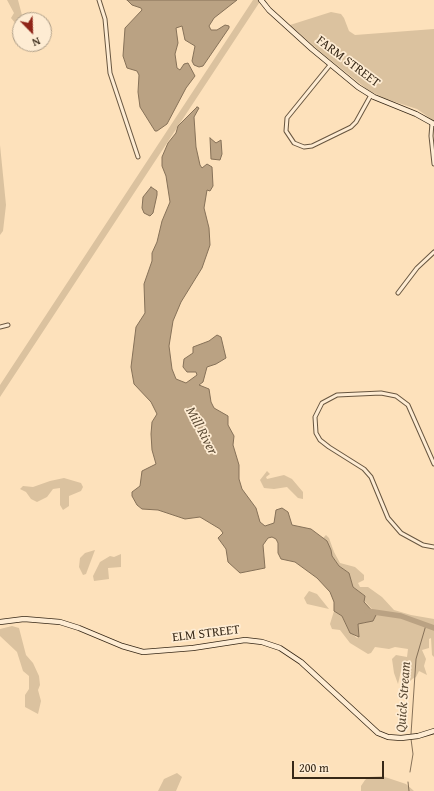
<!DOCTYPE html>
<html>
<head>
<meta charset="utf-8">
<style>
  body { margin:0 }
  #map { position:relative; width:434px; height:791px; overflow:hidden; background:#fde1bb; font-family:"Gentium Book Plus",serif }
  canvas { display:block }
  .north { position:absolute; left:12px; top:12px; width:40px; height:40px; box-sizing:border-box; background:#feecd3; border:1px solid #ae9e88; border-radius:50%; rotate:157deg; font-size:11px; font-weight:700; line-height:16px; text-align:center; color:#372817 }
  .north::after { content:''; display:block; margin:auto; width:14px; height:18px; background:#8f2418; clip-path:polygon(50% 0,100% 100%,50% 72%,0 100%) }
  .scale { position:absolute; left:292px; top:761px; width:92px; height:18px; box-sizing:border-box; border:2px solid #372817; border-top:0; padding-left:5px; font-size:12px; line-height:14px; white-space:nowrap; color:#372817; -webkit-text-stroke:3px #feecd3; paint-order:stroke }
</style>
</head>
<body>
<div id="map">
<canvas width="434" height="791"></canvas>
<div class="north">N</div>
<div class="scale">200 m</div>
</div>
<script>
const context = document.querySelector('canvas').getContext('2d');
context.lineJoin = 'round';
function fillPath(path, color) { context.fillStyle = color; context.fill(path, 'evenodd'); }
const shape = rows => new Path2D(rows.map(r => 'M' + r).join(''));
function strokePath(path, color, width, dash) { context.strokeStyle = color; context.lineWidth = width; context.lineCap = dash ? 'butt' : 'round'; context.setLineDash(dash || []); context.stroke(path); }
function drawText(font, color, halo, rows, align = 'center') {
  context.font = font + ' "Gentium Book Plus",serif'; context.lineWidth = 3.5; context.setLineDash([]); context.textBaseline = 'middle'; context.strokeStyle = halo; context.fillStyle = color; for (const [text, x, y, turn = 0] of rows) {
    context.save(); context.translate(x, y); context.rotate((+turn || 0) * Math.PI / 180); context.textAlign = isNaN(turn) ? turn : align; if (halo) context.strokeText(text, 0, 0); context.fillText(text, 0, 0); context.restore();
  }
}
fillPath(shape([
  [7,0,18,0,23,19,20,20,20,37,16,24,11,18,14,13],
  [253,0,261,0,0,397,0,385],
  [331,12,341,14,344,18,349,31,355,35,434,29,434,121,417,109,386,99,368,90,323,54,290,25],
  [0,145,6,205,3,231,0,235],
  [267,471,270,474,266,477,267,479,284,475,292,479,303,492,303,499,298,498,287,487,274,489,264,488,260,480],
  [64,478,81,483,83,487,81,491,69,496,69,506,63,510,60,505,60,488,53,489,47,497,37,502,31,499,26,492,20,489,23,486,33,487,50,481],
  [326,535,329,538,334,552,340,563,355,567,364,575,364,580,358,583,360,587,368,587,382,597,394,610,411,615,434,619,434,657,432,655,431,638,429,639,429,648,422,650,426,659,424,666,427,675,419,671,416,677,412,679,410,682,403,662,398,684,394,673,392,659,396,655,407,657,408,649,395,647,389,649,375,647,371,653,368,654,350,643,340,630,332,629,330,624,334,611,342,616,349,631,357,638,359,636,358,623,367,623,372,609,364,601,365,596,353,587,349,573,339,566,332,556,331,550,323,538],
  [95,550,86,574,83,575,79,567,80,558,85,553],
  [121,554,121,567,108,568,109,579,94,581,93,576,100,562,110,556,114,557],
  [309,591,317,594,329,609,307,604,304,598],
  [12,626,19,628,26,655,33,663,39,676,40,685,38,690,41,701,38,714,25,707,25,695,29,689,29,676,23,671,17,652,0,636,0,629],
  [177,773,182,777,176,791,158,791,164,779],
  [382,776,406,784,414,791,361,791,361,786,365,780,369,777]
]), '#dbc29f');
const water = shape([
  [127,0,237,0,214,18,209,26,211,30,217,30,225,25,229,26,229,28,203,66,199,67,194,65,192,61,195,46,185,40,182,26,176,28,178,43,175,54,177,68,180,70,184,64,188,63,195,76,186,88,167,124,157,131,155,131,140,107,138,92,139,75,137,71,127,68,123,56,125,28,142,10,141,8,132,5,127,0],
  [197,107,199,108,194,117,196,147,200,165,202,168,207,164,212,167,213,186,210,191,207,190,204,208,209,228,210,245,202,268,181,302,173,321,169,346,172,369,176,379,186,383,197,375,196,372,187,372,183,367,184,359,193,353,193,347,209,341,217,335,221,337,226,358,216,364,207,367,203,382,199,385,209,389,211,402,214,408,228,416,228,425,234,436,233,445,239,465,239,479,242,489,256,508,260,522,265,526,274,523,276,510,282,508,288,512,292,525,311,529,327,541,331,550,332,556,339,566,349,573,353,587,365,596,364,602,376,615,373,621,358,624,359,637,350,633,342,616,334,611,334,602,330,592,317,578,295,562,281,559,278,553,278,543,276,539,272,537,268,538,263,545,265,568,240,573,228,562,226,549,218,538,223,533,220,529,200,517,185,519,158,510,142,509,137,505,132,496,132,492,140,486,142,471,156,464,152,450,151,434,152,422,157,414,151,402,134,384,131,367,136,327,145,313,144,284,152,261,152,253,157,242,162,221,170,202,166,176,162,166,162,157,168,143,176,133,178,126,197,107],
  [210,138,216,143,221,140,222,154,220,160,211,159,210,138],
  [151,187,157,191,157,195,153,213,150,216,144,213,142,208,143,197,151,187]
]);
fillPath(water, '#baa283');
strokePath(water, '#867158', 1);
strokePath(shape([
  [411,734,416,659,426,625],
  [410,772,413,754,411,739],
  [408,782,409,791]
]), '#867158', 1);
strokePath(shape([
  [367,611,401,616,434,628]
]), '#baa283', 5.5);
const street = shape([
  [99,0,105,19,110,73,138,157],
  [330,65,287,118,286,131,294,143,304,147,312,146,351,127,356,122,371,95],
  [432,123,431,136,434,164],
  [398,293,417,268,434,252],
  [0,327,8,325],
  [434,464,408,405,396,396,381,393,337,395,322,403,315,417,316,433,320,440,329,447,364,469,371,477,388,518,401,533,423,545,434,547]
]);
const secondary = shape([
  [261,0,269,10,312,49,358,87,374,97,416,114,434,124],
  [0,622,24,619,60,622,79,628,122,646,143,652,193,648,245,640,262,642,280,648,301,662,378,733,388,737,401,738,418,736,434,731]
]);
strokePath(street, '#685640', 5);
strokePath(secondary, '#372817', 6);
strokePath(street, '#feecd3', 3);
strokePath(secondary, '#feecd3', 4.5);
drawText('13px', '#372817', '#feecd3', [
  ["FARM STREET",348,62,37],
  ["ELM STREET",206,634,-7]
]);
drawText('italic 14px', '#5e4d37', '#feecd3', [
  ["Mill River",201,431,62],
  ["Quick Stream",404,697,-86]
]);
</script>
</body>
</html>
